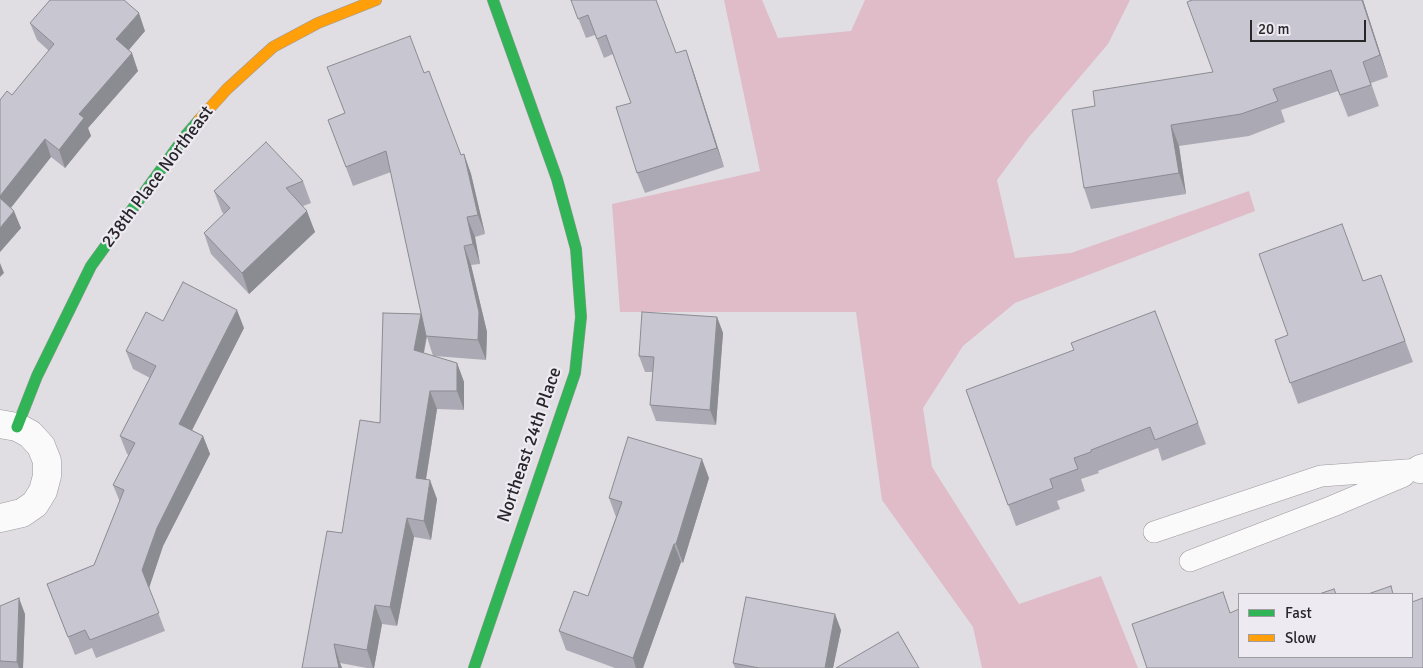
<!DOCTYPE html>
<html>
<head>
<meta charset="utf-8">
<style>
  body { margin:0 }
  #map { position:relative; width:1423px; height:668px; overflow:hidden; background:#e1dee3; font-family:Signika,sans-serif }
  canvas { display:block }
  .legend { position:absolute; left:1238px; top:593px; width:175px; height:65px; box-sizing:border-box; background:#eeeaf2; border:1px solid #9f9ca2; margin:0; padding:6px 9px; list-style:none; font-size:15px; color:#282629 }
  .legend li { display:flex; align-items:center; gap:10px; height:25px }
  .legend b { width:25px; border:1px solid #9f9ca2 }
  .scale { position:absolute; left:1250px; top:20px; width:116px; height:22px; box-sizing:border-box; border:2px solid #282629; border-top:0; padding-left:6px; font-size:15px; line-height:18px; white-space:nowrap; color:#282629; -webkit-text-stroke:4px #eeeaf2; paint-order:stroke }
</style>
</head>
<body>
<div id="map">
<canvas width="1423" height="668"></canvas>
<ul class="legend">
<li><b style="height:6px;background:#30b455"></b>Fast</li>
<li><b style="height:6px;background:#ff9f0a"></b>Slow</li>
</ul>
<div class="scale">20 m</div>
</div>
<script>
const context = document.querySelector('canvas').getContext('2d');
context.lineJoin = 'round';
function fillPath(path, color) { context.fillStyle = color; context.fill(path, 'evenodd'); }
const shape = rows => new Path2D(rows.map(r => 'M' + r).join(''));
function strokePath(path, color, width, dash) { context.strokeStyle = color; context.lineWidth = width; context.lineCap = dash ? 'butt' : 'round'; context.setLineDash(dash || []); context.stroke(path); }
function drawText(font, color, halo, rows, align = 'center') {
  context.font = font + ' Signika,sans-serif'; context.lineWidth = 4.5; context.setLineDash([]); context.textBaseline = 'middle'; context.strokeStyle = halo; context.fillStyle = color; for (const [text, x, y, turn = 0] of rows) {
    context.save(); context.translate(x, y); context.rotate((+turn || 0) * Math.PI / 180); context.textAlign = isNaN(turn) ? turn : align; if (halo) context.strokeText(text, 0, 0); context.fillText(text, 0, 0); context.restore();
  }
}
fillPath(shape([
  [724,0,762,0,778,38,851,31,865,0,1130,0,1108,44,1029,137,997,180,1015,258,1071,253,1249,191,1255,211,1015,303,963,346,923,408,932,467,1019,604,1101,576,1138,668,982,668,973,627,882,500,856,312,620,312,612,204,760,171]
]), '#dfbcc7');
const lane = shape([
  [1154,532,1321,476,1420,469],
  [1190,561,1333,506,1404,476]
]);
const street = shape([
  [0,424,17,427,30,434,41,446,47,461,47,476,43,491,35,504,22,513,0,518],
  [1420,469,1423,468]
]);
const fast = shape([
  [17,427,37,376,91,266,186,135,199,120],
  [474,668,575,373,581,317,576,249,557,179,493,0]
]);
const slow = shape([
  [199,120,227,89,273,47,318,23,376,0]
]);
strokePath(lane, '#9c999d', 22);
strokePath(street, '#9c999d', 29);
strokePath(fast, '#9c999d', 12);
strokePath(slow, '#9c999d', 12);
strokePath(lane, '#fafafb', 21);
strokePath(street, '#fafafb', 28);
strokePath(fast, '#30b455', 11);
strokePath(slow, '#ff9f0a', 11);
fillPath(shape([
  [571,0,676,53,693,70,724,167,645,193,637,173,631,103,613,54,604,58,595,35,586,38],
  [1363,0,1388,77,1371,83,1379,106,1348,117,1338,91,1281,110,1285,122,1249,136,1179,146,1186,194,1091,209,1084,188,1095,106,1213,72],
  [30,23,145,31,128,50,138,71,88,128,91,136,65,168,51,157,11,208,21,228,0,252,12,95,49,51,37,40],
  [424,73,461,155,464,154,471,174,485,234,475,237,480,264,471,265,487,332,486,360,434,356,457,363,464,382,464,410,437,409,426,480,437,499,431,540,414,537,397,626,382,624,374,668,367,668,340,663,342,668,302,668,342,533,380,423,421,314,422,319,391,172,353,186,328,120,344,113],
  [427,337,433,356,424,353],
  [303,181,311,203,303,206,315,232,249,294,211,254,204,233,224,214,222,212,214,191],
  [1381,275,1413,362,1298,404,1275,340,1288,335,1363,281],
  [717,317,723,333,716,425,656,421,650,405,653,372,645,372,639,356],
  [163,321,244,328,192,430,203,436,210,454,163,546,149,588,165,631,96,658,92,648,75,655,47,584,94,565,120,502,113,485,129,455,127,454,120,436,150,378,133,369,126,351],
  [966,390,1198,423,1206,444,1162,461,1158,448,1098,471,1099,473,1081,479,1085,491,1057,501,1060,509,1016,526],
  [709,478,683,563,681,562,643,668,615,668,566,650,559,631,588,596,616,517,609,498],
  [0,606,25,614,23,668,0,668],
  [841,630,833,668,735,668,733,663]
]), '#abaab4');
fillPath(shape([
  [1362,0,1363,0,1388,77,1380,55],
  [139,13,145,31,123,57,116,39],
  [686,50,693,70,724,167,717,148],
  [132,53,138,71,88,128,91,136,65,168,59,150,79,114],
  [1171,125,1179,146,1186,194,1179,173],
  [45,139,51,157,5,215,0,200,0,196],
  [464,154,471,174,485,234,478,215],
  [14,211,21,228,0,252,0,228],
  [307,211,315,232,249,294,242,273],
  [467,217,475,237,480,264,473,244],
  [464,246,471,265,487,332,486,360,478,340],
  [0,263,4,273,0,277],
  [237,310,244,328,186,442,179,424],
  [421,314,427,333,421,369,414,350],
  [717,317,723,333,716,425,710,410],
  [457,363,464,382,464,410,457,391],
  [430,391,437,409,423,497,416,478],
  [203,436,210,454,163,546,149,588,142,570,157,528],
  [702,459,709,478,683,563,676,544],
  [430,480,437,499,431,540,424,521],
  [407,518,414,537,397,626,390,607],
  [674,544,681,562,643,668,636,668,633,658],
  [19,598,25,614,23,668,19,668,17,662],
  [375,605,382,624,374,668,373,668,367,650],
  [835,614,841,630,833,668,825,668],
  [334,644,340,663,342,668,339,668]
]), '#8b8b92');
const building = shape([
  [50,0,124,0,139,13,116,39,132,53,79,114,84,118,59,150,45,139,0,196,0,100,7,91,12,95,54,44,30,23,50,0],
  [571,0,656,0,676,53,686,50,717,148,637,173,616,107,631,103,606,35,597,39,588,15,578,19,571,0],
  [1192,0,1362,0,1380,55,1363,62,1371,85,1340,95,1331,70,1273,89,1278,101,1241,114,1171,125,1179,173,1084,188,1072,110,1095,106,1093,91,1213,72,1187,2,1192,0],
  [410,36,424,73,429,71,461,155,464,154,478,215,467,217,473,244,464,246,479,312,478,340,426,336,386,151,346,167,328,120,345,113,327,67,410,36],
  [266,142,303,181,286,188,307,211,242,273,204,233,230,208,214,191,266,142],
  [0,198,14,211,0,228,0,198],
  [1342,224,1363,281,1381,275,1405,341,1290,383,1275,340,1288,335,1259,254,1342,224],
  [183,282,237,310,179,424,203,436,157,528,142,570,159,613,90,640,85,630,68,637,47,584,94,565,124,490,113,485,135,443,120,436,156,366,126,351,146,312,163,321,183,282],
  [1155,311,1198,423,1155,440,1150,427,1091,450,1091,452,1074,458,1078,469,1050,479,1053,488,1008,505,966,390,1074,350,1071,343,1155,311],
  [642,312,717,317,710,410,650,405,654,357,639,356,642,312],
  [383,313,421,314,414,350,457,363,457,391,430,391,416,478,430,480,424,521,407,518,390,607,375,605,367,650,334,644,339,668,302,668,327,531,342,533,360,420,380,423,383,313],
  [628,437,702,459,676,544,674,544,633,658,559,631,574,591,588,596,622,502,609,498,628,437],
  [1391,586,1393,594,1368,594,1391,586],
  [1334,589,1336,594,1319,594,1334,589],
  [1223,592,1230,613,1239,609,1239,657,1412,657,1412,602,1423,598,1423,668,1147,668,1132,624,1223,592],
  [746,597,835,614,825,668,759,668,733,663,746,597],
  [19,598,17,662,0,661,0,606,19,598],
  [898,632,919,668,836,668,898,632]
]);
fillPath(building, '#c7c6d1');
strokePath(building, '#8b8b92', 1);
drawText('18px', '#282629', '#eeeaf2', [
  ["238th Place Northeast",158,177,-53],
  ["Northeast 24th Place",530,445,-71]
]);
</script>
</body>
</html>
